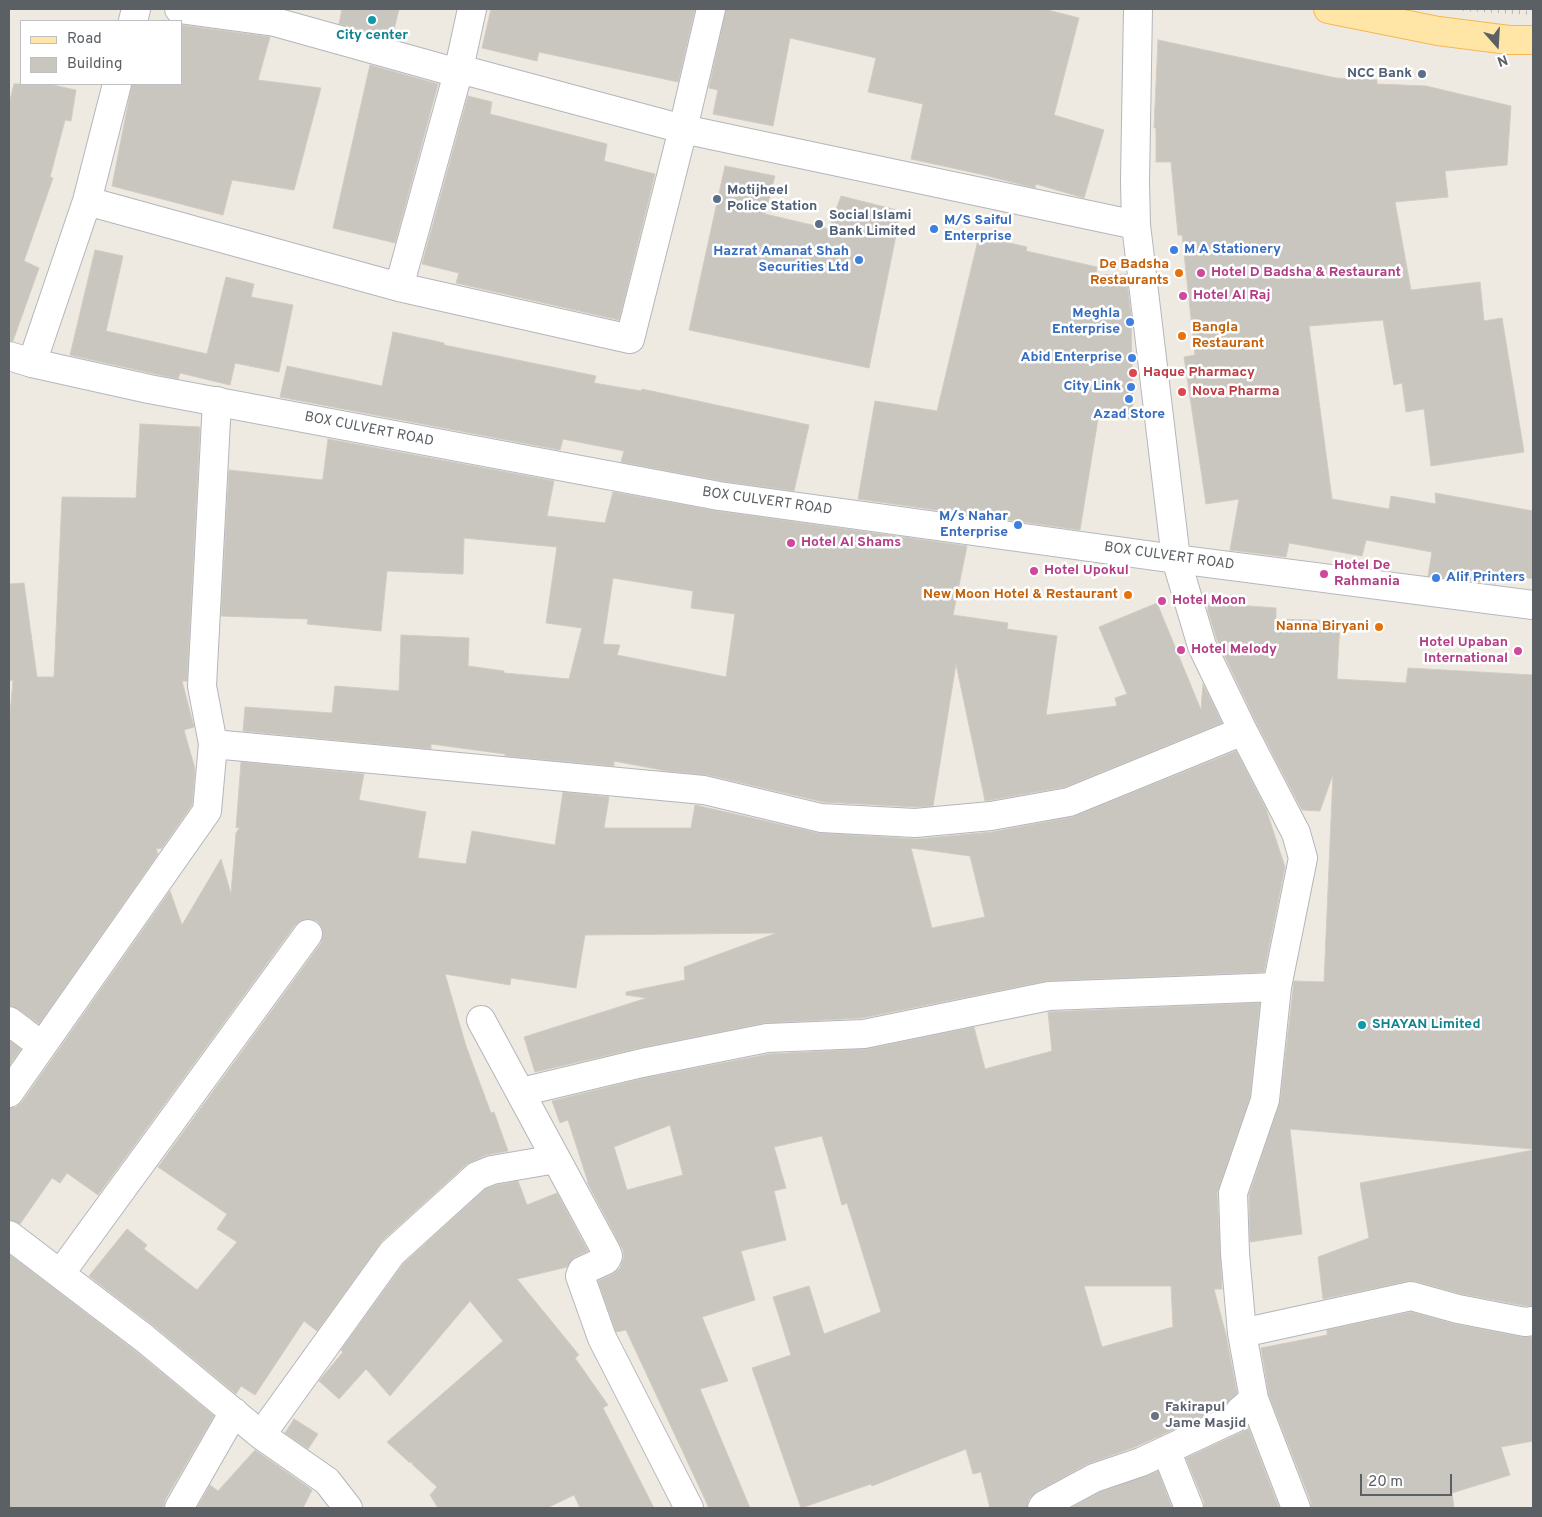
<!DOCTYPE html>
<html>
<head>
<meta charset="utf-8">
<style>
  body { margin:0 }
  #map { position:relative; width:1542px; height:1517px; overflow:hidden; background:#eeeae2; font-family:Overpass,sans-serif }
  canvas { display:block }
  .frame { position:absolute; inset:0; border:10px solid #5b6064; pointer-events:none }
  .legend { position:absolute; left:20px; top:20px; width:162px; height:65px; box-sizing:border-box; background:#fff; border:1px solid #bdbfc1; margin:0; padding:6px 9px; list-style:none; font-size:15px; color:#5b6064 }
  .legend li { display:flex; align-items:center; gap:10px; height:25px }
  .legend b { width:25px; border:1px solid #bdbfc1 }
  .north { position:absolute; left:1472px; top:20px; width:50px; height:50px; -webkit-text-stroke:4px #fff; paint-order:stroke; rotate:161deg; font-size:14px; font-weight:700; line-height:20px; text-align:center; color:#5b6064 }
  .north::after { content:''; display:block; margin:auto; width:18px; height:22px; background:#5b6064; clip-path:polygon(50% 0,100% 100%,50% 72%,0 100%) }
  .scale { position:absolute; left:1360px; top:1474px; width:92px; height:22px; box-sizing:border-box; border:2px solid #5b6064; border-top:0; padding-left:6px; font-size:15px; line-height:18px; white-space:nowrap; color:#5b6064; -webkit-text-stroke:4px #fff; paint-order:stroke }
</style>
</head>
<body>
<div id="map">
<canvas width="1542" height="1517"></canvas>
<div class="frame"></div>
<ul class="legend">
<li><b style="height:6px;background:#ffe6a7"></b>Road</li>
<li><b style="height:14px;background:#c9c5bf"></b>Building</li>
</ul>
<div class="north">N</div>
<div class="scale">20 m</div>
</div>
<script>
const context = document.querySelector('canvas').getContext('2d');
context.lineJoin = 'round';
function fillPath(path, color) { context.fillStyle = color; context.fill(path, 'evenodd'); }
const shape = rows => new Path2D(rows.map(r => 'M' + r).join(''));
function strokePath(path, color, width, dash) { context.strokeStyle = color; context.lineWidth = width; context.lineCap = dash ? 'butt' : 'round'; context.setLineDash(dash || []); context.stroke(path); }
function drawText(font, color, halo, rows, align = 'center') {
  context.font = font + ' Overpass,sans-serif'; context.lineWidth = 5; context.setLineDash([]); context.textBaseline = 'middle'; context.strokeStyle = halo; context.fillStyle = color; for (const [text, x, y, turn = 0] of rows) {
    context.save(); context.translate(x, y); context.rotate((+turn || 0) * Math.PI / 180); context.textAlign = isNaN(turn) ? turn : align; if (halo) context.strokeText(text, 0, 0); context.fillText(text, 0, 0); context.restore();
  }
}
const building = shape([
  [342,9,399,9,392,38,339,24,342,9],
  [491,9,695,9,678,82,539,52,537,61,482,48,491,9],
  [726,9,1044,9,1079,18,1054,115,1104,130,1084,198,1036,184,1035,188,980,174,911,159,923,104,868,92,876,58,790,38,773,126,713,114,718,90,709,88,726,9],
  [181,25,270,37,258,80,321,88,294,190,232,180,223,215,112,186,132,84,181,84,181,25],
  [1158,40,1336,78,1377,80,1377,84,1426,86,1511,106,1507,165,1445,171,1448,197,1395,202,1411,290,1480,282,1484,321,1502,318,1524,452,1431,466,1424,409,1406,412,1402,383,1394,385,1383,320,1309,326,1332,499,1389,509,1391,496,1436,504,1435,493,1533,511,1533,579,1498,572,1496,584,1428,576,1432,552,1366,540,1362,556,1289,543,1286,557,1230,550,1239,499,1206,504,1184,357,1195,355,1182,235,1178,235,1171,162,1156,162,1156,128,1154,128,1158,40],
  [370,65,438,84,395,243,333,228,370,65],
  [14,84,48,84,76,90,71,121,65,120,50,177,53,178,24,261,39,268,13,341,9,341,9,104,14,84],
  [468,96,492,102,490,114,607,144,604,161,655,174,619,320,456,283,459,273,422,264,468,96],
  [725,166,775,176,765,214,829,229,841,196,901,211,869,368,689,330,725,166],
  [979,236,1027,247,1026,251,1097,267,1096,275,1126,274,1131,315,1133,419,1098,419,1080,530,858,499,875,401,937,411,979,236],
  [95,250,123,256,106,331,207,354,226,277,254,284,251,297,293,305,279,372,235,363,230,385,180,373,178,379,70,355,95,250],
  [393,332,444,343,444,345,596,376,594,383,641,391,642,389,809,425,794,491,722,481,621,462,624,451,563,439,560,450,280,397,287,366,382,386,393,332],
  [140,424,200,427,187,681,182,681,194,727,184,730,195,769,192,805,162,848,156,849,158,854,39,1024,18,1009,9,1006,9,726,13,680,9,681,9,584,24,583,37,677,54,677,62,497,136,498,140,424],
  [328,439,554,481,547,516,605,523,613,492,717,511,967,546,953,615,1008,623,1007,629,1057,636,1046,715,1117,706,1115,698,1127,694,1099,627,1157,603,1201,710,1203,684,1222,723,1065,787,985,801,956,664,933,806,915,807,823,802,708,775,667,771,614,761,614,766,505,756,505,754,431,744,431,749,243,731,245,707,332,713,335,686,399,691,401,635,469,638,468,666,504,671,504,673,569,679,582,628,546,623,557,547,464,538,463,574,387,571,381,631,307,624,308,619,221,616,229,470,322,480,323,478,328,439],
  [613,578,693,591,691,608,735,614,726,677,617,655,620,645,603,644,613,578],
  [1208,603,1276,608,1276,619,1340,621,1337,679,1406,683,1408,668,1533,675,1533,1149,1290,1129,1302,1234,1250,1242,1249,1195,1280,1102,1294,981,1324,982,1333,774,1320,811,1302,810,1257,724,1217,640,1208,611,1208,603],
  [1236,751,1266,809,1285,867,1264,972,1046,981,862,1018,764,1023,639,1048,535,1072,524,1037,647,998,626,995,626,992,685,980,684,967,777,933,585,935,576,988,511,978,510,985,445,974,466,1046,491,1113,494,1112,508,1151,486,1155,467,1164,382,1241,317,1331,304,1321,255,1395,241,1386,236,1394,154,1326,89,1276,127,1229,147,1245,144,1249,197,1290,237,1242,217,1229,227,1214,158,1167,321,943,323,936,322,928,317,921,310,919,302,920,295,925,98,1195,67,1173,60,1183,52,1178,20,1224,9,1220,9,1108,16,1107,22,1102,170,891,182,925,221,859,231,894,236,833,240,827,236,828,241,762,364,774,359,800,426,812,418,858,466,864,472,831,555,845,563,792,609,797,604,828,691,828,695,805,818,833,916,839,992,832,1072,817,1236,751],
  [911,848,970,856,985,917,932,928,911,848],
  [1260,1003,1250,1097,1217,1193,1222,1289,1214,1289,1226,1335,1237,1393,1225,1406,1135,1447,1087,1464,1036,1492,1029,1499,1027,1508,990,1508,981,1472,973,1474,966,1449,872,1486,871,1484,801,1508,752,1368,791,1355,773,1297,809,1286,824,1334,881,1312,847,1203,842,1205,822,1136,774,1147,786,1188,774,1191,786,1240,741,1251,755,1300,702,1317,728,1381,700,1389,750,1508,709,1508,626,1330,616,1332,598,1281,613,1274,620,1268,624,1257,623,1250,587,1182,588,1182,568,1120,560,1123,552,1101,645,1078,769,1054,867,1049,974,1027,985,1069,1052,1051,1048,1012,1260,1003],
  [670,1125,683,1175,627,1190,614,1147,670,1125],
  [1084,1286,1171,1286,1173,1327,1102,1347,1084,1286],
  [9,1040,21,1049,9,1066,9,1040],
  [1533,1150,1533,1306,1526,1306,1462,1294,1415,1281,1408,1281,1323,1299,1318,1257,1369,1238,1360,1183,1533,1150],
  [518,1181,527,1205,557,1193,588,1251,575,1257,567,1267,517,1279,579,1355,575,1358,608,1405,603,1408,654,1508,580,1508,574,1495,547,1508,438,1508,430,1495,437,1487,413,1465,411,1461,410,1463,387,1442,503,1341,470,1301,390,1396,366,1369,339,1399,319,1381,343,1352,341,1350,404,1263,485,1189,496,1185,518,1181],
  [9,1254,134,1350,214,1416,165,1500,163,1508,9,1508,9,1254],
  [1411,1312,1455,1324,1522,1337,1533,1337,1533,1441,1501,1447,1510,1475,1452,1493,1454,1508,1311,1508,1311,1502,1269,1395,1261,1348,1327,1335,1327,1330,1411,1312],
  [294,1419,318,1434,308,1449,285,1433,294,1419],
  [1248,1427,1279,1508,1204,1508,1204,1502,1186,1458,1242,1432,1248,1427],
  [255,1450,312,1490,303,1508,197,1508,210,1485,218,1491,255,1450],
  [1158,1471,1172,1508,1071,1508,1100,1492,1158,1471]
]);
fillPath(building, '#c9c5bf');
strokePath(building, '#d3cbc0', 1);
const street = shape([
  [179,9,275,22,458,73,467,71,683,129,1136,225],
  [133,21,136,9],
  [87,201,399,287,630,339,683,129,711,9],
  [399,287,458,73,472,9],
  [32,363,87,201,117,84],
  [213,744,704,790,821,818,915,823,991,816,1069,802,1243,731],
  [481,1020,606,1251,608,1256,606,1260,582,1271,580,1276,602,1338,689,1508],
  [9,1021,42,1046],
  [521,1092,642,1063,767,1038,864,1034,1049,996,1277,987],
  [9,1093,207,811,213,744,202,686,217,401],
  [9,1235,144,1338,261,1435,327,1481,348,1508],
  [60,1274,308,934],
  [1242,1333,1411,1296,1458,1309,1525,1322,1533,1321],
  [1254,1399,1296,1508],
  [261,1435,392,1253,477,1176,492,1170,556,1159],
  [1166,1450,1189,1508],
  [179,1508,234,1412],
  [1042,1508,1044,1505,1094,1478,1141,1462,1235,1418,1240,1411,1254,1399,1242,1333,1235,1253,1233,1193,1265,1100,1277,987,1303,858,1296,833,1243,731,1202,646,1176,559,1136,225,1135,181,1138,9]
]);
const secondary = shape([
  [9,356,32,363,149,389,719,496,1176,559,1533,605]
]);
const primary = shape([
  [1328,9,1438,31,1509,40,1533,40]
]);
strokePath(street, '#b3b6ba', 30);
strokePath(secondary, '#b4b9be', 30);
strokePath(primary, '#f8b651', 30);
strokePath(street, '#fff', 28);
strokePath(secondary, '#fff', 28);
strokePath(primary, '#ffe6a7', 28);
strokePath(shape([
  [1463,9,1533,13]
]), '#b2b3b4', 4, [1, 6]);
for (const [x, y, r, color] of [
  [372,20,5,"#0f9aa8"],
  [1422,74,5,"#5c6f8a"],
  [717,199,5,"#5c6f8a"],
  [819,224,5,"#5c6f8a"],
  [934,229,5,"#3f7fe0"],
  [1174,250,5,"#3f7fe0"],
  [859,260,5,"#3f7fe0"],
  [1179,273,5,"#e8710a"],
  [1201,273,5,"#d1479c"],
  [1183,296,5,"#d1479c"],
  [1130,322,5,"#3f7fe0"],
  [1182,336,5,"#e8710a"],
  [1132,358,5,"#3f7fe0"],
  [1133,373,5,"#e0444e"],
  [1131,387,5,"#3f7fe0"],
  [1182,392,5,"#e0444e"],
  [1129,399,5,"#3f7fe0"],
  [1018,525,5,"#3f7fe0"],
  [791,543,5,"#d1479c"],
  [1034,571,5,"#d1479c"],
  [1324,574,5,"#d1479c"],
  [1436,578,5,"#3f7fe0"],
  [1128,595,5,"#e8710a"],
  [1162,601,5,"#d1479c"],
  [1379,627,5,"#e8710a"],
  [1181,650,5,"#d1479c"],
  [1518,651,5,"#d1479c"],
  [1362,1025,5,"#0f9aa8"],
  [1155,1416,5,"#6b7280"]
]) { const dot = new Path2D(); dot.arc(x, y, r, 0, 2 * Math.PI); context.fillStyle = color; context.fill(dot); strokePath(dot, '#fff', 2); }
drawText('bold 14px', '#0d838f', '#fff', [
  ["City center",372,36],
  ["SHAYAN Limited",1372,1025,"left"]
]);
drawText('bold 14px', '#4e5e75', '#fff', [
  ["NCC Bank",1412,74,"right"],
  ["Motijheel",727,191],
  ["Police Station",727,207],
  ["Social Islami",829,216],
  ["Bank Limited",829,232]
], 'left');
drawText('bold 14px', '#366cbe', '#fff', [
  ["M/S Saiful",944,221,"left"],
  ["Enterprise",944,237,"left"],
  ["M A Stationery",1184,250,"left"],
  ["Hazrat Amanat Shah",849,252],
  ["Securities Ltd",849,268],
  ["Meghla",1120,314],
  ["Enterprise",1120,330],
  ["Abid Enterprise",1122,358],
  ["City Link",1121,387],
  ["Azad Store",1129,415,"center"],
  ["M/s Nahar",1008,517],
  ["Enterprise",1008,533],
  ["Alif Printers",1446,578,"left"]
], 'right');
drawText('bold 14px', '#c56008', '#fff', [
  ["De Badsha",1169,265],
  ["Restaurants",1169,281],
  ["Bangla",1192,328,"left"],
  ["Restaurant",1192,344,"left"],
  ["New Moon Hotel & Restaurant",1118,595],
  ["Nanna Biryani",1369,627]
], 'right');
drawText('bold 14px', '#b23c85', '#fff', [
  ["Hotel D Badsha & Restaurant",1211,273],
  ["Hotel Al Raj",1193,296],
  ["Hotel Al Shams",801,543],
  ["Hotel De",1334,566],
  ["Rahmania",1334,582],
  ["Hotel Upokul",1044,571],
  ["Hotel Moon",1172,601],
  ["Hotel Upaban",1508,643,"right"],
  ["International",1508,659,"right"],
  ["Hotel Melody",1191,650]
], 'left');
drawText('bold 14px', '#be3a42', '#fff', [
  ["Haque Pharmacy",1143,373],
  ["Nova Pharma",1192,392]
], 'left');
drawText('14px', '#5b6064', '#fff', [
  ["BOX CULVERT ROAD",369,430,11],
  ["BOX CULVERT ROAD",767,502,8],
  ["BOX CULVERT ROAD",1169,557,8]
]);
drawText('bold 14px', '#5b616d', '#fff', [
  ["Fakirapul",1165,1408],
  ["Jame Masjid",1165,1424]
], 'left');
</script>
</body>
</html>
